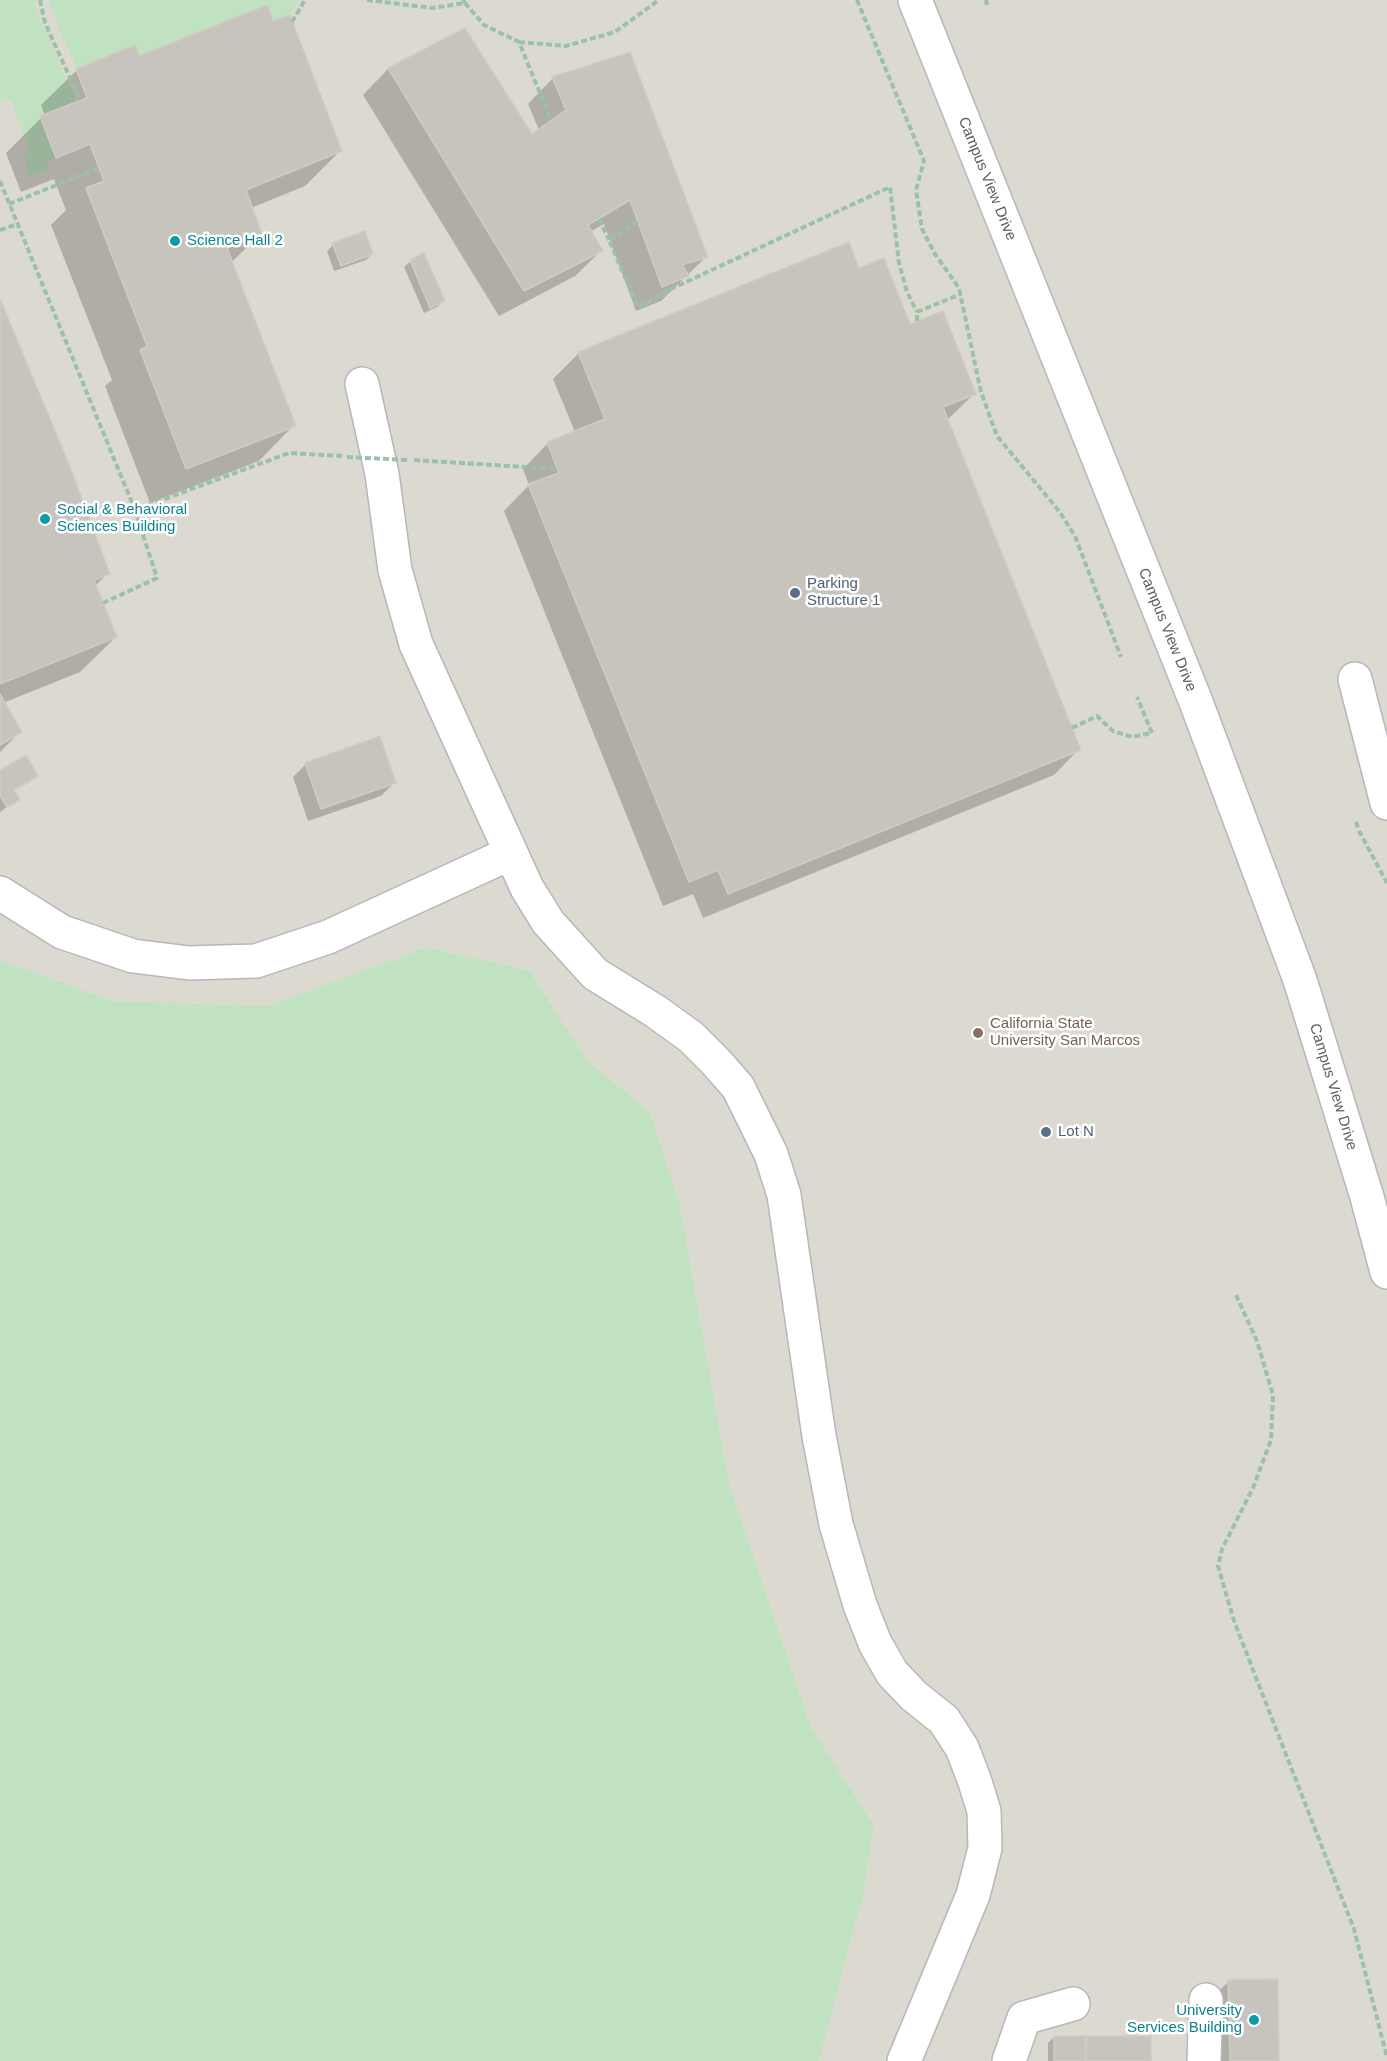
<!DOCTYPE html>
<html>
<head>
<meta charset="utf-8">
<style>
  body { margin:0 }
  canvas { display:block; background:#eceae2 }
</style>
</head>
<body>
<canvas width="1387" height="2061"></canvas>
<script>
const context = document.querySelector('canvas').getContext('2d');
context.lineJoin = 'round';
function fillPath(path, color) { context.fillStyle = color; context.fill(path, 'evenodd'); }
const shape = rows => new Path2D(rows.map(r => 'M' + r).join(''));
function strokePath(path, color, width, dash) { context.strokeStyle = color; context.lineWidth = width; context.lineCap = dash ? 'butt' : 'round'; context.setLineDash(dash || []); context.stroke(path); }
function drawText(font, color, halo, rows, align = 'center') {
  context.font = font + ' Arial,sans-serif'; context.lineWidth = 5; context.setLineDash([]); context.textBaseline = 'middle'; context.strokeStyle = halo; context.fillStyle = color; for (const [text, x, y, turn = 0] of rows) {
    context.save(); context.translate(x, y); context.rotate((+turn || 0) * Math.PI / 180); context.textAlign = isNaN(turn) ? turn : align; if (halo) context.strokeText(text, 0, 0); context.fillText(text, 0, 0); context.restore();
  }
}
fillPath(shape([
  [0,0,1387,0,1387,2061,819,2061,864,1892,874,1825,811,1727,729,1483,680,1205,650,1112,587,1060,530,971,427,947,268,1006,113,1001,0,960]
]), '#dcd9d0');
fillPath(shape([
  [0,0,35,0,36,11,76,102,56,158,46,160,50,168,30,177,24,155,30,151,10,98,1,100,0,97],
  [49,0,298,0,290,15,273,21,266,5,139,56,134,45,76,69,74,60,60,32],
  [427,947,530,971,587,1060,650,1112,680,1205,729,1483,811,1727,874,1825,864,1892,819,2061,0,2061,0,960,113,1001,268,1006]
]), '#c0e2c1');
fillPath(shape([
  [272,23,340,151,305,186,251,208,261,233,231,263,294,425,259,461,150,503,105,386,112,380,51,225,66,210,54,179,21,192,6,153,41,118,45,116,41,105,77,70,138,57],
  [465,30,531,136,539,130,528,104,553,78,706,257,661,301,636,311,604,224,590,232,601,251,575,276,499,316,363,95,388,69],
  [333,245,372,254,366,260,334,271,327,251],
  [411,261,443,301,437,307,424,313,404,267],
  [858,270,909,326,974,394,947,420,1079,749,1054,775,703,918,693,894,663,906,504,511,529,485,523,469,548,443,575,432,553,379,579,353],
  [0,303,108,573,95,586,116,637,80,672,3,703,20,732,0,752],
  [306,764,394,783,381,796,308,821,293,777],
  [0,772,36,776,30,782,13,791,18,799,0,812],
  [1229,1981,1277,2061,1205,2061,1204,2006],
  [1054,2037,1084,2041,1087,2038,1149,2061,1048,2061,1048,2043]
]), '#0003');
const building = shape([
  [267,5,273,21,290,15,342,151,246,190,262,234,227,248,296,426,186,469,140,350,147,346,86,188,104,181,90,144,56,158,40,116,87,98,76,69,135,45,139,56,267,5],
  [465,28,532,134,566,110,552,77,630,52,708,257,682,265,689,276,662,287,630,200,588,225,603,251,524,291,388,68,465,28],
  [365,231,373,254,341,266,332,243,365,231],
  [849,242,859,268,884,258,910,324,943,311,976,394,943,407,1081,750,728,894,718,870,689,882,528,484,559,473,547,442,605,419,578,352,849,242],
  [424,253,445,301,430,308,410,260,424,253],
  [0,299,69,464,110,574,94,580,117,637,0,684,0,299],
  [0,694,22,732,0,745,0,694],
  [380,736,396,783,321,809,305,763,380,736],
  [26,755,38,776,14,790,20,800,7,807,0,796,0,770,26,755],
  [1278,1979,1279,2061,1230,2061,1228,1980,1278,1979],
  [1054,2036,1086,2036,1085,2061,1054,2061,1054,2036],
  [1087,2036,1151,2036,1151,2061,1086,2061,1087,2036]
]);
fillPath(building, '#c7c4be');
strokePath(building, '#d0ccc1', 1.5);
const minor = shape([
  [915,0,1196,702,1300,980,1367,1197,1387,1272],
  [362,384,382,474,395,570,416,644,527,888,548,922,595,974,655,1011,691,1037,716,1062,738,1087,771,1154,784,1195,819,1436,836,1524,860,1605,875,1643,892,1673,914,1696,944,1720,962,1748,974,1779,984,1811,985,1848,973,1895,904,2061],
  [1355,679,1387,803],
  [0,893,62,932,133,956,189,963,256,961,328,937,511,853],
  [1009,2061,1024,2018,1073,2004],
  [1204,2061,1206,2000]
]);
strokePath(minor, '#b4b7bb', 36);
strokePath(shape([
  [40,0,45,23,80,100],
  [367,0,432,8,465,3,463,0],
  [857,0,924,161,916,190,922,229,935,254,959,288,981,392,997,436,1059,511,1075,536,1121,657],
  [986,0,987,5],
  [465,3,484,25,519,42,551,120],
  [292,22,305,0],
  [519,42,566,46,615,32,659,0],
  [0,181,135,510,289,453,342,456],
  [9,204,99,168],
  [599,219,609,240],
  [638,222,609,240,638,307,673,288,890,187,899,263,907,292,917,312],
  [0,230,18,224],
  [917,321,917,312,961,294],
  [414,460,557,469],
  [103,603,157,578,135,510],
  [1072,728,1097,716,1113,731,1132,737,1152,733,1137,697],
  [1356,822,1359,831,1387,883],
  [1236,1295,1257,1341,1273,1395,1271,1440,1253,1488,1222,1549,1218,1566,1234,1621,1354,1929,1387,2057]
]), '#9ac2a7', 4, [6, 3]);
strokePath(minor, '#fff', 33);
strokePath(shape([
  [347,457,407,460]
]), '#9ac2a7', 4, [6, 3]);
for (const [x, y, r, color] of [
  [175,241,6,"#0f9aa8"],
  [45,519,6,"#0f9aa8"],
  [795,593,6,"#5c6f8a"],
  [978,1033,6,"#8d6e63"],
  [1046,1132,6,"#5c6f8a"],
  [1254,2020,6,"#0f9aa8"]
]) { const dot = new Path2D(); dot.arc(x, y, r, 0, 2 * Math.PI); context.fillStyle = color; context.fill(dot); strokePath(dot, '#fff', 2); }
drawText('15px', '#5a5d61', '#fff', [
  ["Campus View Drive",987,179,68],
  ["Campus View Drive",1167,630,68],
  ["Campus View Drive",1333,1087,73]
]);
drawText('15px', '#0d838f', '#fff', [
  ["Science Hall 2",187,241],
  ["Social & Behavioral",57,510],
  ["Sciences Building",57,527],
  ["University",1242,2011,"right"],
  ["Services Building",1242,2028,"right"]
], 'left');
drawText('15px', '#4e5e75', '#fff', [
  ["Parking",807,584],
  ["Structure 1",807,601],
  ["Lot N",1058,1132]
], 'left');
drawText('15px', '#785e54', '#fff', [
  ["California State",990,1024],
  ["University San Marcos",990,1041]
], 'left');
</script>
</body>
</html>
